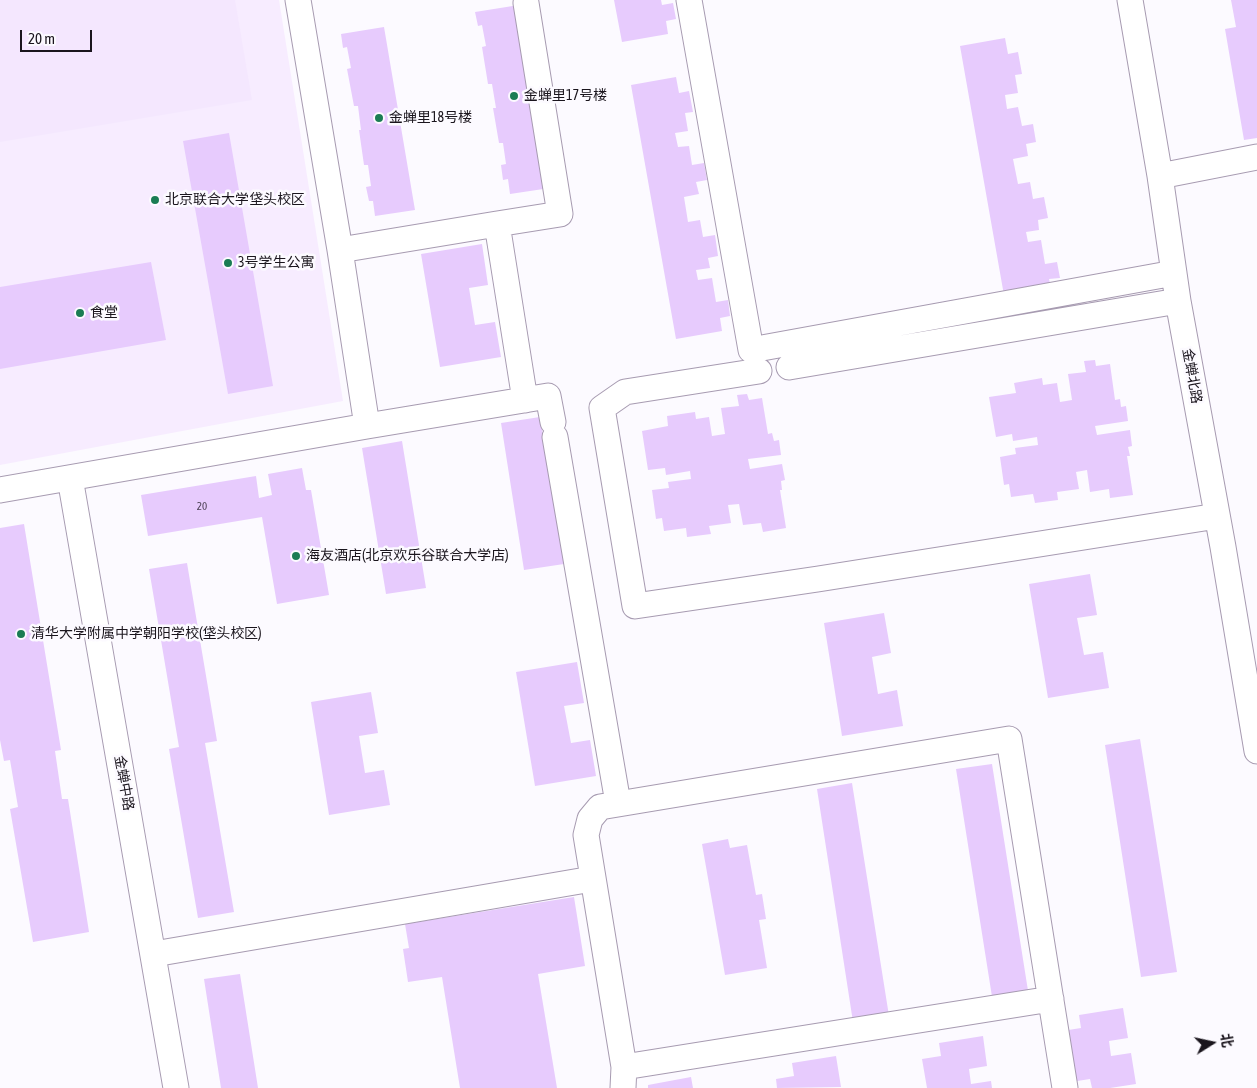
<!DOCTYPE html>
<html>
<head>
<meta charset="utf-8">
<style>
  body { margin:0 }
  #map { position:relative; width:1257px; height:1088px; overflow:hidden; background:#fcfaff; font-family:"Asap Condensed","Noto Sans SC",sans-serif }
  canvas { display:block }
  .north { position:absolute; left:1187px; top:1018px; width:50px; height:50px; -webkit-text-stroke:4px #fcfaff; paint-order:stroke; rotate:80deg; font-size:14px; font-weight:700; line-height:20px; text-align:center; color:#1a151d }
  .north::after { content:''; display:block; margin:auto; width:18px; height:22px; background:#1a151d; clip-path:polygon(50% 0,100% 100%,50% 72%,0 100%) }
  .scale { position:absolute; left:20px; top:30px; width:72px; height:22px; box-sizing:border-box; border:2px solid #1a151d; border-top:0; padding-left:6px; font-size:15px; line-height:18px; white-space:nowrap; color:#1a151d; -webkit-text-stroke:4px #fcfaff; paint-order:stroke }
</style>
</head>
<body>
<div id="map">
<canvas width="1257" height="1088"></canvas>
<div class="north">北</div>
<div class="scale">20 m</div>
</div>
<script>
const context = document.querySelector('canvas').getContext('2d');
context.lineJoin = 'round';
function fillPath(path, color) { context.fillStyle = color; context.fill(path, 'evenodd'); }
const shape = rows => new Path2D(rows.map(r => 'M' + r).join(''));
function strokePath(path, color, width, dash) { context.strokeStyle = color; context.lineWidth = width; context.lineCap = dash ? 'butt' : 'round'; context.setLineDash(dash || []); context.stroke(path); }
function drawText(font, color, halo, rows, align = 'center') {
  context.font = font + ' "Asap Condensed","Noto Sans SC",sans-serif'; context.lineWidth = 5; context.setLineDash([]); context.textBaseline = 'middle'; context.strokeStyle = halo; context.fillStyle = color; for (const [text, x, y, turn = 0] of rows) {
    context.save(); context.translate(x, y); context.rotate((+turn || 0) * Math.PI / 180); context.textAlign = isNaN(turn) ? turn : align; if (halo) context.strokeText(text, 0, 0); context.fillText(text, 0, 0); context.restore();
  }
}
fillPath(shape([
  [0,0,279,0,343,401,0,465]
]), '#f7ecff');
fillPath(shape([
  [0,0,235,0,252,100,0,142]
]), '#f4e7fe');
fillPath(shape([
  [614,0,661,0,662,5,673,3,676,19,666,21,668,34,622,42],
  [1231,0,1257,0,1257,138,1244,140,1225,29,1236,27],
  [519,5,550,188,510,194,508,179,503,180,501,165,506,164,503,143,499,143,493,108,496,108,492,84,488,84,482,47,486,46,482,25,478,26,475,12],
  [384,27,415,210,375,216,373,201,369,201,366,187,371,186,368,165,364,165,359,130,361,130,358,106,354,106,347,69,351,68,347,47,343,48,341,34],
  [1005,38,1008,54,1018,52,1022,74,1015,75,1018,93,1005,95,1007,109,1018,107,1022,126,1033,124,1036,142,1026,144,1028,156,1013,159,1018,184,1030,182,1033,199,1044,197,1048,218,1038,220,1039,230,1026,232,1028,242,1041,240,1045,264,1057,262,1060,278,1049,279,1052,292,1005,301,960,46],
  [676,77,679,93,689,91,693,112,685,113,688,131,675,133,678,147,689,146,692,165,704,163,707,180,696,182,699,194,684,197,688,222,700,220,703,237,715,235,718,256,708,258,710,268,696,270,698,280,712,278,716,302,728,300,730,316,720,318,722,331,676,339,631,85],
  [229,133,273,386,228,394,183,141],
  [482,244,488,285,469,288,475,325,495,322,501,357,440,367,421,254],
  [151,262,166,340,0,369,0,287],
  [1095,360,1096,366,1110,364,1115,400,1120,399,1121,407,1126,406,1128,421,1095,426,1097,435,1130,430,1132,446,1128,447,1130,456,1127,456,1133,495,1110,498,1109,489,1090,492,1087,470,1076,472,1079,489,1057,492,1058,500,1035,503,1033,494,1011,497,1009,484,1004,485,1000,457,1016,454,1015,448,1038,445,1037,437,1013,441,1012,434,996,437,989,397,1016,393,1014,383,1042,378,1043,385,1057,383,1060,402,1072,400,1068,374,1086,372,1084,361],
  [747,394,749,400,762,398,768,434,772,433,774,441,779,440,781,455,748,459,750,469,782,464,785,480,781,481,782,490,780,490,786,528,763,532,761,523,743,525,739,504,728,505,731,523,709,526,711,534,687,537,686,528,664,531,662,518,656,519,652,490,669,488,668,482,691,479,690,471,666,475,665,468,648,470,642,431,668,426,667,416,695,412,696,419,709,417,712,436,725,434,721,408,739,406,737,395],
  [540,417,564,564,524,570,501,423],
  [402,441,426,588,386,594,362,448],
  [302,468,306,490,311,490,329,595,277,604,262,517,148,536,141,495,256,476,259,498,272,495,268,474],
  [24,524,61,750,55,751,62,799,68,799,89,932,33,942,10,809,18,807,10,760,4,761,0,740,0,528],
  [187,563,217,741,205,743,234,912,198,918,169,749,179,747,149,569],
  [1090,574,1097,615,1077,618,1084,655,1103,652,1109,688,1048,698,1029,584],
  [884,613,891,653,872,657,878,694,897,690,903,726,842,736,824,623],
  [577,662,584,703,564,706,571,743,590,740,596,776,535,786,516,672],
  [371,692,378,733,359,736,365,773,384,770,390,805,329,815,311,702],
  [1140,739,1177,972,1141,977,1105,745],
  [992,764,1029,997,993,1003,956,769],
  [852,783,889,1016,853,1022,817,789],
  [728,839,730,848,747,845,756,895,762,894,766,919,759,920,767,968,725,975,702,844],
  [574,897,585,966,538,974,557,1088,460,1088,442,977,408,982,403,949,409,948,405,924],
  [240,974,258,1088,221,1088,204,979],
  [1123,1008,1128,1038,1109,1041,1111,1056,1131,1053,1136,1084,1110,1088,1092,1088,1090,1079,1071,1082,1062,1031,1081,1028,1079,1015],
  [983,1036,987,1066,969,1069,971,1084,991,1081,992,1088,927,1088,922,1059,941,1056,939,1043],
  [836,1056,841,1087,777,1088,776,1079,794,1076,792,1063],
  [691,1077,693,1088,648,1088,648,1085]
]), '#e7cbfd');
const minor = shape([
  [298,0,340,250,367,426],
  [689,0,751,350,1174,273],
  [1130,0,1160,176,1178,301,1223,547,1257,751],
  [1160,176,1257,157],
  [497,224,560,214,526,3],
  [340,250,497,224,525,400],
  [789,367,1178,301],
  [759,371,625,392,602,408,635,606,818,579,1217,516],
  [555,437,618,803],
  [70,478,176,1088],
  [0,490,367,426,548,396,553,422],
  [154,954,592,879],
  [624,1067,1051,999],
  [623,1088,624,1067,586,835,590,819,600,807,1009,739,1065,1088]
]);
strokePath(minor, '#a79bb1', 27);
strokePath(minor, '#fff', 25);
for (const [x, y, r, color] of [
  [514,96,5,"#1a7c54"],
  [379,118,5,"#1a7c54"],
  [155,200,5,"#1a7c54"],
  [228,263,5,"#1a7c54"],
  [80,313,5,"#1a7c54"],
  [296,556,5,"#1a7c54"],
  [21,634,5,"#1a7c54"]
]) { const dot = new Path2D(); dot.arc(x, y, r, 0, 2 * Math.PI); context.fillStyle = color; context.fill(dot); strokePath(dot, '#fcfaff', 2); }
drawText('11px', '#4d4255', null, [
  ["20",202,507]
]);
drawText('14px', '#1a151d', '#fcfaff', [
  ["金蝉里17号楼",524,96],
  ["金蝉里18号楼",389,118],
  ["北京联合大学垡头校区",165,200],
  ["3号学生公寓",238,263],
  ["食堂",90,313],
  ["海友酒店(北京欢乐谷联合大学店)",306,556],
  ["清华大学附属中学朝阳学校(垡头校区)",31,634]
], 'left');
drawText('14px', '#1a151d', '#fcfaff', [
  ["金蝉北路",1192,376,80],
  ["金蝉中路",124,783,80]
]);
</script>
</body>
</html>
